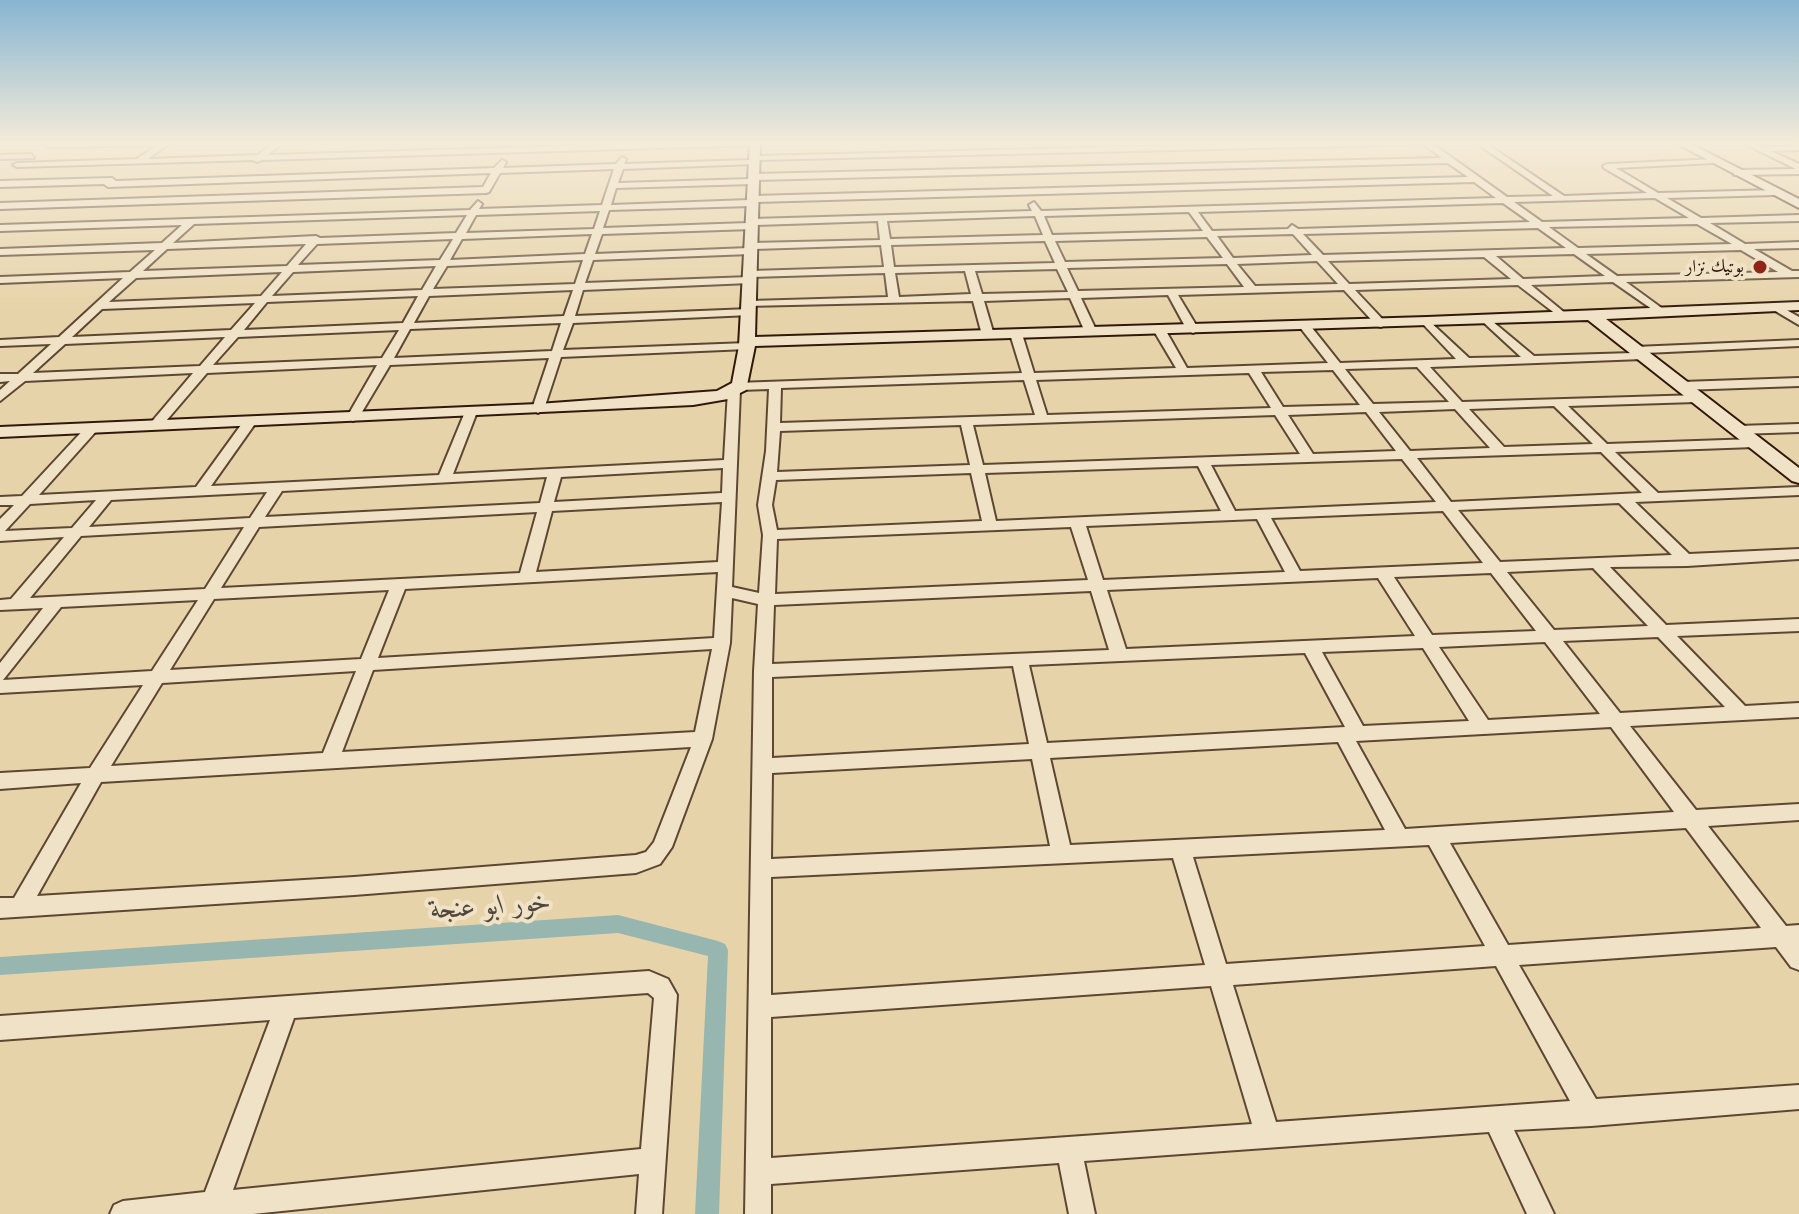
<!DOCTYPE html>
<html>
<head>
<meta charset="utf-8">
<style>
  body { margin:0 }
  canvas { display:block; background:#e6d3a9 }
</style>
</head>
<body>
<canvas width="1799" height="1214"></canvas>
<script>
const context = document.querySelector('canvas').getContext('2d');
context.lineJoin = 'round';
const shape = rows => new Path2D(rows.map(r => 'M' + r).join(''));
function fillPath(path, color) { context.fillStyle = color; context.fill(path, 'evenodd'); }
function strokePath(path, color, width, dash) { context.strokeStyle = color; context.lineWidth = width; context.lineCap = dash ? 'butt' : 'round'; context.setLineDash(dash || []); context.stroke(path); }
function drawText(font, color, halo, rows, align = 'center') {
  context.font = font + ' "Libre Caslon Text",Amiri,serif'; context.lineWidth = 8; context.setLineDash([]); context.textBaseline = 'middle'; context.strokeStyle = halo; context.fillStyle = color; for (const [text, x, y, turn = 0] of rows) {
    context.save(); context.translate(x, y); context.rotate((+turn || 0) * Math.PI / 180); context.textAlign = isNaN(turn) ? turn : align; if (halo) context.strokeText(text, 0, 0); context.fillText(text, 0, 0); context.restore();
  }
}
fillPath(shape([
  [618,915,718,941,725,944,728,950,719,1214,695,1214,708,956,618,933,0,975,0,957,618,915]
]), '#98b6b0');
const street = shape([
  [74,142,183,142,167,145,148,159,258,155,274,142,283,142,268,155,707,142,759,143,755,145,262,160,257,162,253,160,17,167,13,165,17,163,137,159,157,145,49,147,45,145,74,142],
  [1324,142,1430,142,1507,197,1553,196,1475,142,1484,142,1564,196,1647,193,1604,168,1603,166,1607,164,1717,159,1714,163,1616,168,1658,193,1778,190,1779,192,1775,195,1667,198,1701,218,1799,215,1799,221,1710,223,1745,244,1799,242,1799,248,1754,249,1792,271,1799,271,1799,277,1626,282,1663,309,1664,311,1659,314,1613,282,1531,285,1565,313,1565,317,1561,318,1518,285,1355,290,1387,324,1381,327,1377,326,1344,290,1178,295,1199,330,1193,333,1187,330,1168,295,1081,298,1097,332,1091,335,1085,332,1070,298,984,301,994,335,988,338,982,335,973,301,746,306,746,302,750,301,888,297,885,273,751,277,746,274,751,271,884,267,881,245,754,249,756,251,751,254,593,260,585,283,750,277,755,280,750,283,583,290,575,316,750,309,755,312,750,315,573,323,563,350,747,343,753,346,747,349,561,357,544,409,538,413,532,409,549,358,390,365,359,417,353,421,347,417,377,365,207,373,160,428,155,429,149,425,193,373,25,381,0,401,0,390,10,381,0,382,0,374,18,374,51,344,0,346,0,340,59,337,123,278,0,283,0,277,130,272,155,250,0,255,0,249,162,243,182,225,0,231,0,225,470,210,478,201,482,204,479,209,602,205,614,169,500,173,489,192,486,193,0,209,0,203,483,187,491,173,108,187,104,184,0,187,0,181,112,178,116,181,494,168,502,160,506,162,503,168,616,164,622,157,626,159,624,164,751,160,754,156,1324,142],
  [1423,144,1442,158,753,174,750,179,618,183,623,169,754,164,757,160,1423,144],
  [1448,163,1468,177,752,196,749,200,611,205,616,188,752,184,755,180,1448,163],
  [1474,182,1496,198,1041,211,1034,202,1029,205,1032,211,752,219,748,223,603,228,609,210,752,206,756,202,1474,182],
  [1655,198,1689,218,1542,222,1514,202,1655,198],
  [1503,203,1530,222,1298,229,1292,225,1288,229,1212,231,1198,212,1503,203],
  [600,211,594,229,466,233,476,215,600,211],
  [1189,212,1203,231,1052,235,1044,216,1189,212],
  [467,215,456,233,320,238,316,236,173,243,194,224,467,215],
  [1035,216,1043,235,890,239,887,221,1035,216],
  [878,221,880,240,752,243,747,246,749,248,595,254,602,234,752,229,756,225,878,221],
  [1697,224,1732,244,1578,248,1549,227,1697,224],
  [1538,228,1566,248,1323,255,1303,234,1538,228],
  [592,234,585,254,450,260,462,239,592,234],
  [1293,234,1312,255,1233,258,1217,236,1293,234],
  [1207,237,1223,258,1065,262,1055,241,1207,237],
  [453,239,440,260,298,265,317,244,453,239],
  [1045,241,1055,263,894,267,891,245,1045,241],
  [306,244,287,266,143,271,167,249,306,244],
  [1741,250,1778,272,1617,276,1586,254,1741,250],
  [1574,254,1605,276,1523,279,1496,256,1574,254],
  [1484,257,1511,279,1349,284,1328,261,1484,257],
  [583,260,575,284,433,289,447,266,583,260],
  [1317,261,1338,284,1255,286,1237,264,1317,261],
  [1227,264,1244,287,1078,291,1067,268,1227,264],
  [436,266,422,290,272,296,293,272,436,266],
  [1057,269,1068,292,982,294,975,271,1057,269],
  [965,271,971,294,899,297,895,273,965,271],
  [282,272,261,296,109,302,136,278,282,272],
  [573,290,564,316,414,323,429,296,573,290],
  [418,296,403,323,244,330,267,302,418,296],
  [255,303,231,330,72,337,102,309,255,303],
  [561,323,552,351,394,358,410,329,561,323],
  [399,330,382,358,213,365,238,337,399,330],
  [225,337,200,366,33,373,65,344,225,337],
  [1741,142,1752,142,1763,147,1799,146,1799,150,1771,151,1799,164,1799,174,1734,175,1734,171,1737,170,1796,169,1741,142],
  [31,154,34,158,0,159,0,155,31,154],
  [1776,304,1799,317,1799,325,1772,309,1771,307,1776,304],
  [1486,316,1534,356,1633,353,1629,350,1635,347,1799,340,1799,346,1645,353,1649,356,1643,359,1430,367,1462,402,1700,395,1702,398,1696,402,1568,406,1607,444,1755,439,1762,443,1755,447,1615,452,1658,493,1799,487,1799,495,1635,502,1689,554,1799,549,1799,559,1687,566,1610,567,1666,625,1799,619,1799,631,1677,636,1745,706,1799,703,1799,717,1630,726,1696,810,1799,804,1799,820,1708,826,1786,926,1799,925,1799,970,1791,967,1776,947,1519,965,1596,1099,1799,1085,1799,1109,1591,1126,1514,1130,1554,1214,1527,1214,1489,1132,1084,1161,1095,1214,1069,1214,1059,1163,771,1184,771,1214,745,1214,754,671,758,604,732,598,730,643,712,739,672,847,660,864,636,873,354,895,0,918,0,898,14,898,81,783,0,789,0,773,90,768,143,685,0,693,0,663,43,608,0,610,0,600,11,599,64,537,0,541,0,519,14,505,0,505,0,497,22,496,88,425,93,424,99,428,39,495,196,487,246,418,251,417,257,421,211,486,439,475,465,412,471,408,477,412,453,474,724,460,728,390,736,383,1022,373,1010,334,1016,331,1022,334,1034,373,1176,368,1154,331,1160,328,1166,331,1187,368,1328,363,1299,326,1305,323,1309,324,1340,363,1456,359,1423,324,1421,322,1427,319,1469,358,1521,357,1482,321,1482,317,1486,316],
  [1417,367,1449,402,1373,404,1345,369,1417,367],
  [1333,370,1360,405,1283,407,1261,372,1333,370],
  [1249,373,1271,408,1047,415,1036,380,1249,373],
  [1024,380,1035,415,780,423,781,388,1024,380],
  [769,389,766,451,758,505,763,535,759,593,732,587,740,390,769,389],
  [1554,406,1593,444,1504,447,1469,409,1554,406],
  [1455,409,1490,448,1410,451,1379,412,1455,409],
  [1366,412,1396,451,1313,454,1288,415,1366,412],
  [1275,415,1300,454,983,465,973,425,1275,415],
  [961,425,970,465,777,472,780,431,961,425],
  [1601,452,1642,493,1451,502,1417,458,1601,452],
  [1402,459,1436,502,1235,511,1211,465,1402,459],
  [1198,466,1221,511,996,521,985,473,1198,466],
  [723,468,722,493,554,502,561,477,723,468],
  [971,473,982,521,777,530,772,505,776,480,971,473],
  [547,477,540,503,265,517,282,491,547,477],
  [267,492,250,518,89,527,111,500,267,492],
  [96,500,72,528,5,531,30,504,96,500],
  [722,502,718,562,536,572,552,511,722,502],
  [1619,503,1672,555,1500,562,1458,510,1619,503],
  [1443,511,1483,563,1300,571,1271,518,1443,511],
  [537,512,520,573,221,588,259,527,537,512],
  [1257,519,1285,572,1103,580,1086,526,1257,519],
  [244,527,205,589,30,598,81,536,244,527],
  [1071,527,1088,580,775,594,777,539,1071,527],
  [1593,568,1648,626,1554,630,1507,572,1593,568],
  [718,572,714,638,378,658,405,589,718,572],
  [1491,573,1536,631,1432,635,1394,577,1491,573],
  [1378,578,1415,636,1126,649,1107,590,1378,578],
  [389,590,361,659,170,670,214,599,389,590],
  [1091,591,1109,650,772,664,774,605,1091,591],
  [198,600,152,671,3,680,61,607,198,600],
  [1658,637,1725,707,1620,713,1563,641,1658,637],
  [1545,642,1600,714,1488,720,1439,647,1545,642],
  [1423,648,1469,721,1363,726,1322,652,1423,648],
  [712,649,695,732,342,752,373,670,712,649],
  [1305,653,1345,727,1047,743,1029,665,1305,653],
  [1013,666,1029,744,772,758,772,677,1013,666],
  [356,671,323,753,111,766,162,683,356,671],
  [1611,727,1674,812,1405,829,1356,741,1611,727],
  [1338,742,1385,830,1070,845,1050,758,1338,742],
  [691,747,654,842,646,852,636,855,354,877,37,896,101,782,691,747],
  [1032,759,1050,846,771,859,772,773,1032,759],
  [1686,828,1761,928,1508,945,1450,843,1686,828],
  [1429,845,1485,946,1226,964,1193,857,1429,845],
  [1173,858,1205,965,771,995,771,877,1173,858],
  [1496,966,1570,1101,1276,1122,1233,985,1496,966],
  [1211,986,1252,1124,771,1158,771,1017,1211,986],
  [1799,378,1799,386,1682,390,1676,386,1682,382,1799,378],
  [1799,424,1799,432,1738,434,1732,430,1738,426,1799,424],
  [649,971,668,979,677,995,662,1214,636,1214,639,1174,253,1214,110,1214,114,1205,123,1201,205,1192,270,1020,0,1040,0,1016,649,971],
  [648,993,654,998,641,1149,233,1190,294,1018,648,993]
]);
const secondary = shape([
  [750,142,760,142,755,337,1427,317,1799,302,1799,310,1606,319,1799,468,1799,483,1792,481,1588,320,755,346,746,390,728,399,693,405,0,437,0,427,538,404,717,391,732,383,739,346,750,142],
  [1674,142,1687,142,1799,199,1799,208,1674,142]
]);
strokePath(street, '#5e4732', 4);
strokePath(secondary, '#31180a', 4);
fillPath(street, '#efe2c7');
fillPath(secondary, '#efe2c7');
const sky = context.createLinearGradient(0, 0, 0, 312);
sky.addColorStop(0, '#88b5d2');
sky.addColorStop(0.46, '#f4ebd8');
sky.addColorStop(1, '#f4ebd800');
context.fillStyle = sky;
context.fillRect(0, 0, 1799, 312);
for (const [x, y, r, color] of [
  [1760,267,8,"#8f2418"]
]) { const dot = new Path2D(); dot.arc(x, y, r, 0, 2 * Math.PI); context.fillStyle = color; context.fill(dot); strokePath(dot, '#efe2c7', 3); }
drawText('18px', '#31180a', '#efe2c7', [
  ["بوتيك نزار",1744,267]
], 'right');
drawText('italic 28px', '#50473c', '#efe2c7', [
  ["خور ابو عنجة",491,906,-4]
]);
</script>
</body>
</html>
